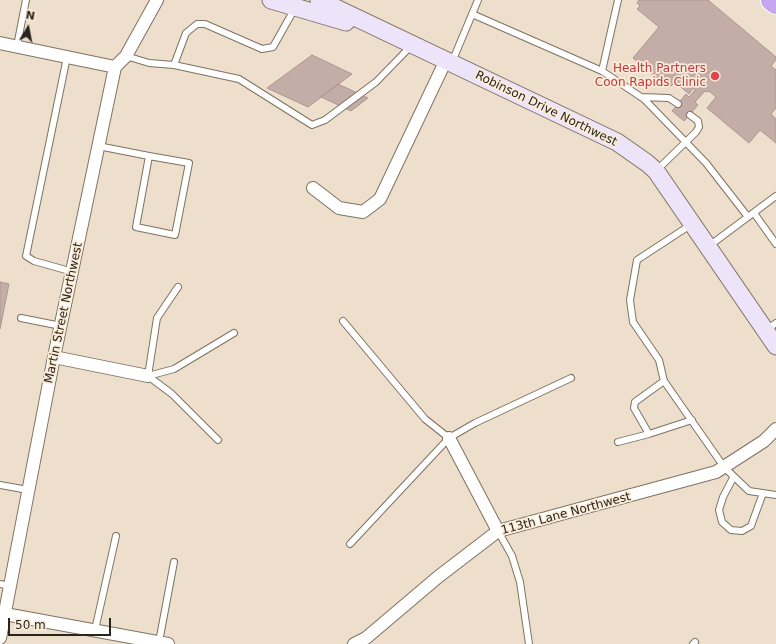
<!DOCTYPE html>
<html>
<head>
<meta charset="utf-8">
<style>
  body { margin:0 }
  #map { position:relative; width:776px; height:644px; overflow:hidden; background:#eddfcc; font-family:"DejaVu Sans",sans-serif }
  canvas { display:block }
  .north { position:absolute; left:8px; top:8px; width:40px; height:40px; -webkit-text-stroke:3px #faecd9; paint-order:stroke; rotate:10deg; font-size:11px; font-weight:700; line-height:16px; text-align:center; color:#29241d }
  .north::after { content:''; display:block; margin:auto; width:14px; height:18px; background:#29241d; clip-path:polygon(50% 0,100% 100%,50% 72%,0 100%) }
  .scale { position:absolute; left:8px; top:618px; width:103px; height:18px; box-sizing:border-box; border:2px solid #29241d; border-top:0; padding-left:5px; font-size:12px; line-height:14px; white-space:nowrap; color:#29241d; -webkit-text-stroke:3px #faecd9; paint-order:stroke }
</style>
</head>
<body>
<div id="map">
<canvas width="776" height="644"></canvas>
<div class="north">N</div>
<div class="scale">50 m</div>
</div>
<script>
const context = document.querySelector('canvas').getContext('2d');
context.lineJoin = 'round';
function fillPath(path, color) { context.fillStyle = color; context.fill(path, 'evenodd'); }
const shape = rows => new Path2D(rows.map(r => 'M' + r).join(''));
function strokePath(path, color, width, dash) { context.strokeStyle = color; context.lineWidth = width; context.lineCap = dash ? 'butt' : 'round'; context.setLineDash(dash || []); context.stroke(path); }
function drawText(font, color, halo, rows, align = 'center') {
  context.font = font + ' "DejaVu Sans",sans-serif'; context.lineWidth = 3.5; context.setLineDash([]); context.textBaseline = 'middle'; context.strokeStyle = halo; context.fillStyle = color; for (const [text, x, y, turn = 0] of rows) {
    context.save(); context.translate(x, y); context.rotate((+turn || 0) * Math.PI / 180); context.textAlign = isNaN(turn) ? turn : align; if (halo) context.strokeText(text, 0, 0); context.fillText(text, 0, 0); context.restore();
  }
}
const building = shape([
  [639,0,708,0,776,57,776,60,771,66,776,70,776,108,771,114,776,119,776,143,760,130,749,143,707,108,716,97,709,91,707,92,705,91,695,102,698,105,684,121,672,111,686,94,689,97,695,90,693,88,689,94,675,82,671,86,669,84,667,87,633,58,659,27,637,9,640,6,637,3,639,0],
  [312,55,352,74,308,107,267,88,312,55],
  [338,84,368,98,351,111,321,97,338,84],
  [0,282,9,284,0,329,0,282]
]);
fillPath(building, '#c5ada7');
strokePath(building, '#ad9690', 1);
const lane = shape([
  [618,0,602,71,644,99,706,163,748,217],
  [472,14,602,71],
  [17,46,26,0],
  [126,56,149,63,174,65,239,79,312,125,325,120,376,82,411,46],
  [67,57,26,256,34,261,73,272],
  [452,62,478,0],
  [174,65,186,33,197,24,205,24,262,49,273,47,295,8],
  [641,97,669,98,678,104],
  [98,146,149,156,189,163,175,235,136,227,149,156],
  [657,170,696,132,699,127,698,121,690,115],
  [754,213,776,244],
  [692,224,637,260,630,300,633,322,659,360,664,381,724,467,749,491,776,495],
  [709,246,776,196],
  [21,318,61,326],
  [343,321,425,419,449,438],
  [766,330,776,323],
  [148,376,174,369,234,333],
  [148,376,157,318,178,287],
  [148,376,172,394,218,440],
  [664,381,635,402,634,408,649,434,692,420],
  [618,442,649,434],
  [733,478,723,497,719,510,722,522,731,530,742,531,751,526,763,493],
  [0,485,28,490],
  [498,531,512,556,520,582,529,644],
  [350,544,449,438,475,423,571,378],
  [0,584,10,586],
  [95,630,116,536],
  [159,642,174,562],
  [693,644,695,642]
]);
const street = shape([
  [0,43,115,67],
  [313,188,339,208,363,212,380,199,446,60],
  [54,357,148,376],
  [449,438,498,531],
  [5,614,168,644],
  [0,638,54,357,115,67,126,56,157,0],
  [354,644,366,638,438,577,498,531,716,472,764,441,776,429]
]);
const secondary = shape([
  [271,0,346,22],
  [319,0,617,142,647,163,656,171,776,346]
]);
const highway = shape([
  [772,0,776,3]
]);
strokePath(lane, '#7e7261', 8);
strokePath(street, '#7e7261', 14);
strokePath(secondary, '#7e7261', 19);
strokePath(highway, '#fff', 24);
strokePath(lane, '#fff', 6);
strokePath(street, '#fff', 12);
strokePath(secondary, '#eee4fa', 17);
strokePath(highway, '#c5a6ef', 22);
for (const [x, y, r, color] of [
  [715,76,5,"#e0444e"]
]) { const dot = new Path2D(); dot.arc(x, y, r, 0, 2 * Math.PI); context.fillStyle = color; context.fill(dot); strokePath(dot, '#faecd9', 1.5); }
drawText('12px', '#be3a42', '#faecd9', [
  ["Health Partners",706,69],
  ["Coon Rapids Clinic",706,83]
], 'right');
drawText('12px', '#29241d', '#faecd9', [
  ["Robinson Drive Northwest",546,109,26],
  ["Martin Street Northwest",64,313,-78],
  ["113th Lane Northwest",566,514,-15]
]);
</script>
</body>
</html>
